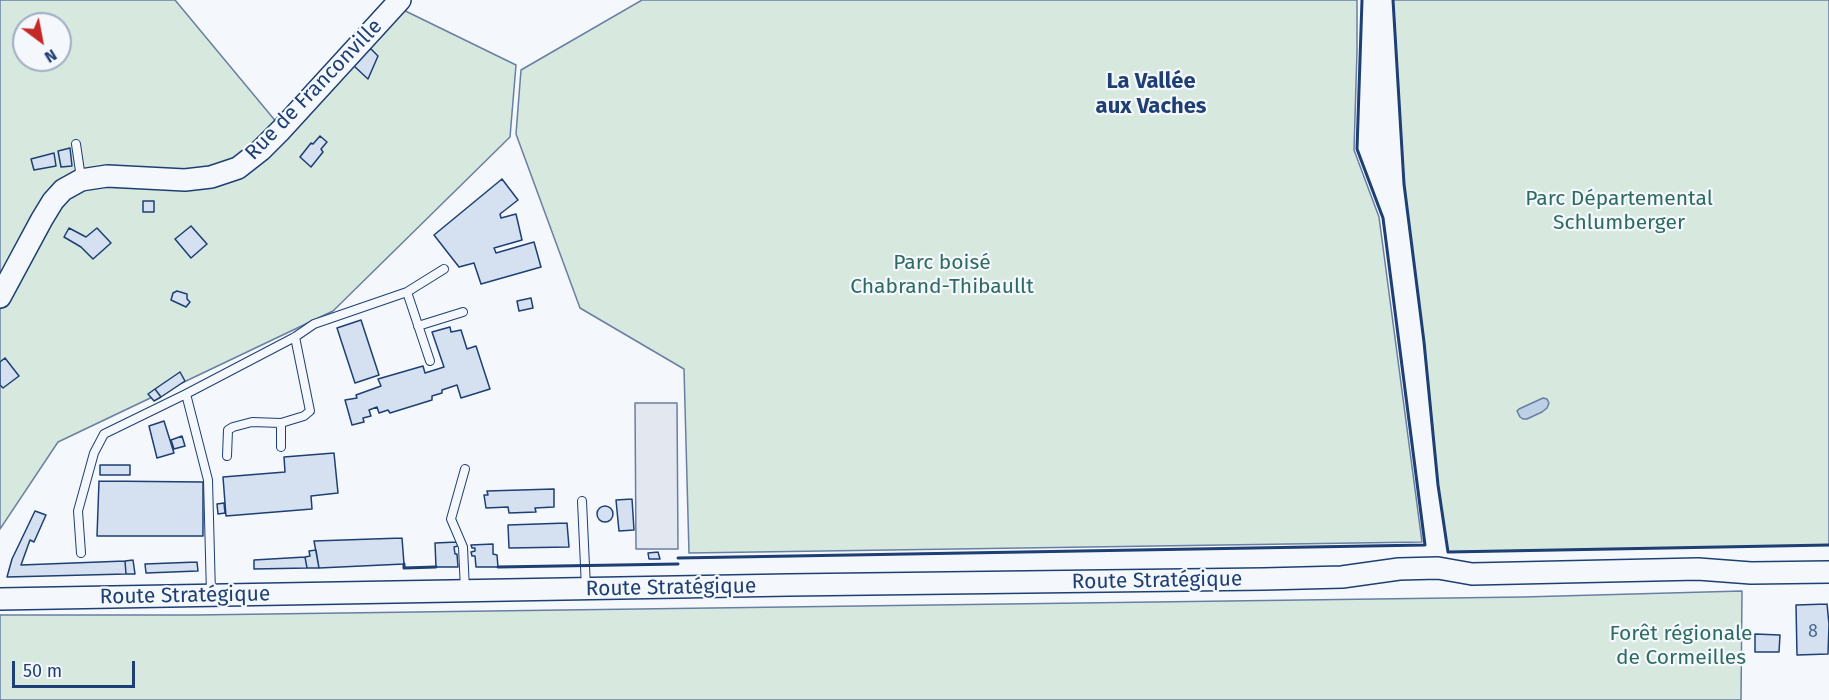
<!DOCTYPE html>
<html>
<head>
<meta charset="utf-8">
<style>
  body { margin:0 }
  #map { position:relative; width:1829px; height:700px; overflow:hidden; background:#f4f7fb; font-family:"Fira Sans",sans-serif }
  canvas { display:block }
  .north { position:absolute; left:12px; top:12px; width:60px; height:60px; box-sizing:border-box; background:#f4f7fb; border:2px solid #9eadc5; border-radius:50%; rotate:148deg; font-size:16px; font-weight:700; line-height:24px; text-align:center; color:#1d3f73 }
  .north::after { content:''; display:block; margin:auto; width:21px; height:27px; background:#c62828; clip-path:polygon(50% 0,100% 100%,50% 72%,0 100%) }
  .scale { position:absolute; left:12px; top:661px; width:123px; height:27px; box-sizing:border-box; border:3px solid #1d3f73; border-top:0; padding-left:8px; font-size:18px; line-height:21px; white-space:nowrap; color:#1d3f73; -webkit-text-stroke:4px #f4f7fb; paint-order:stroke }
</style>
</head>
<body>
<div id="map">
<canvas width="1829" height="700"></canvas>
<div class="north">N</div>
<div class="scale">50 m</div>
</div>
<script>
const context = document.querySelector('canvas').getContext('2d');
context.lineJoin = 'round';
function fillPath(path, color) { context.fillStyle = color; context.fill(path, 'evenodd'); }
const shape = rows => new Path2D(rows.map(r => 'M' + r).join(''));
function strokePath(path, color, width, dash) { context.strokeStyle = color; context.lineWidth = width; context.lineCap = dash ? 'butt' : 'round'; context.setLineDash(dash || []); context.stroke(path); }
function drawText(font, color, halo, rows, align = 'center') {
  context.font = font + ' "Fira Sans",sans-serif'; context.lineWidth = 4.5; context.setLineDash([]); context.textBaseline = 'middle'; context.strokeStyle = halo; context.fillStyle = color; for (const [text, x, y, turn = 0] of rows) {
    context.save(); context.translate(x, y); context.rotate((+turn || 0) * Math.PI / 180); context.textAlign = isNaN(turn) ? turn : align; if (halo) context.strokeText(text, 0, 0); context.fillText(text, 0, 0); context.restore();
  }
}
const green = shape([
  [0,0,175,0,278,124,387,2,516,65,510,137,333,311,58,442,0,529,0,0],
  [24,24,60,24,60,60,24,60,24,24],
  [642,0,1357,0,1357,51,1354,150,1379,217,1422,542,689,553,684,369,580,308,516,134,521,70,642,0],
  [1393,0,1829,0,1829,545,1448,552,1438,485,1424,342,1404,184,1393,0],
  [1742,591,1741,700,0,700,0,615,195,615,1523,597,1742,591]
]);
fillPath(green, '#d7e8df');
strokePath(green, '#687fa3', 1.5);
const parking = shape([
  [635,403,677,403,678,549,636,549,635,403]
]);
fillPath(parking, '#e3e8f0');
strokePath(parking, '#687fa3', 1.5);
const water = shape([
  [1543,398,1547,399,1549,403,1547,408,1542,412,1527,419,1523,419,1520,417,1517,411,1519,409,1543,398]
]);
fillPath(water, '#bed0e5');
strokePath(water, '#687fa3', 1.5);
const building = shape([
  [370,48,378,56,368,79,354,66,370,48],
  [320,136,327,142,321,149,323,152,311,167,300,157,311,143,313,144,320,136],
  [70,148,72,166,61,167,58,151,70,148],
  [54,153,56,166,34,170,31,159,54,153],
  [502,179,518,200,500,214,501,218,516,214,522,240,494,248,496,253,534,242,541,267,481,284,474,263,459,267,434,235,502,179],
  [143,201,154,201,154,212,143,212,143,201],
  [191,226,207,244,191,258,175,239,191,226],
  [69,228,86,237,97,228,111,243,93,259,81,247,64,237,69,228],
  [177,291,187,294,187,299,190,302,186,307,171,300,173,293,177,291],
  [531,298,533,308,519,311,517,301,531,298],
  [361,320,379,375,355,383,337,328,361,320],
  [450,327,451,332,461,330,467,349,476,346,490,389,461,398,457,385,442,390,442,393,432,396,432,400,390,413,388,410,379,413,377,407,369,410,371,416,363,418,364,422,352,425,345,400,357,398,356,395,381,386,378,379,423,366,425,373,444,367,432,332,450,327],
  [5,358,19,376,3,388,0,385,0,362,5,358],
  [180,372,185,381,161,397,155,389,180,372],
  [155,389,161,397,154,401,148,394,155,389],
  [164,421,174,453,157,458,149,426,164,421],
  [182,436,185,446,174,449,171,440,182,436],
  [334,453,338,493,311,496,312,509,226,516,223,477,285,472,284,457,334,453],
  [100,465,130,465,130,475,100,475,100,465],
  [99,481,203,482,203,536,97,536,99,481],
  [554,489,554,507,535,508,536,512,509,513,508,507,486,508,484,495,488,495,487,491,554,489],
  [632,499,634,530,619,531,616,500,632,499],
  [224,503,225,513,218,514,217,504,224,503],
  '597 514a8 8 0 1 1 16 0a8 8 0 1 1-16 0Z',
  [35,511,46,515,34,542,30,540,21,565,125,561,126,574,7,577,12,559,35,511],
  [567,523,569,547,509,548,508,525,567,523],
  [402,538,404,564,319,568,314,541,402,538],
  [457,542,458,546,454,547,455,554,457,554,458,567,436,567,435,543,457,542],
  [493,544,493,554,497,555,498,567,476,567,475,556,472,556,471,552,475,551,475,548,472,548,471,545,493,544],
  [316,550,319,568,307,568,305,557,310,556,309,551,316,550],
  [658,552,660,559,649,559,648,553,658,552],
  [305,557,307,568,254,569,254,560,305,557],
  [133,560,135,574,126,574,125,561,133,560],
  [197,562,198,571,146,573,145,564,197,562],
  [1827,604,1829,624,1828,654,1797,655,1796,605,1827,604],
  [1755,634,1780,635,1779,652,1755,652,1755,634]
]);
fillPath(building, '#d5e0f0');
strokePath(building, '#1d3f73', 1.5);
const lane = shape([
  [76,144,81,178],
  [407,292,430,361],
  [418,326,463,312],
  [281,447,281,423],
  [227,456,228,430,233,427,252,422,281,423,304,416,310,411,295,337],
  [465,469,451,519,463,547,465,590],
  [582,501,586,588],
  [81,553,78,511,94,453,104,434,186,394],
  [211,594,208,480,186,394,295,337,314,324,407,292,444,269]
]);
const secondary = shape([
  [0,297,42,219,53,201,63,190,81,180,107,176,185,180,211,177,238,168,261,150,281,130,400,0],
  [0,599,789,585,1264,579,1342,577,1399,569,1438,568,1472,574,1698,569,1751,573,1829,572]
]);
strokePath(lane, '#1d3f73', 10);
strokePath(secondary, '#1d3f73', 24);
strokePath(lane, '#f4f7fb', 8);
strokePath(secondary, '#f4f7fb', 21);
strokePath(shape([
  [1393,0,1404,184,1424,342,1438,485,1448,552,1829,545],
  [678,558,1425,545,1383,218,1357,149,1362,0],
  [404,564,404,568,436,567],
  [498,567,678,564]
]), '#1d3f73', 3);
drawText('18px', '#4b6792', null, [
  ["8",1813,632]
]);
drawText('21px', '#1d3f73', '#f4f7fb', [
  ["Rue de Franconville",314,90,-46],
  ["Route Stratégique",1157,581,-1],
  ["Route Stratégique",671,588,-1],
  ["Route Stratégique",185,596,-1]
]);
drawText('21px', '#2c6c60', '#f4f7fb', [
  ["Parc Départemental",1619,199],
  ["Schlumberger",1619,223],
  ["Parc boisé",942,263],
  ["Chabrand-Thibaullt",942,287],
  ["Forêt régionale",1681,634],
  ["de Cormeilles",1681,658]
]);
drawText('bold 22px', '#1d3f73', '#f4f7fb', [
  ["La Vallée",1151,82],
  ["aux Vaches",1151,107]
]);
</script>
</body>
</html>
